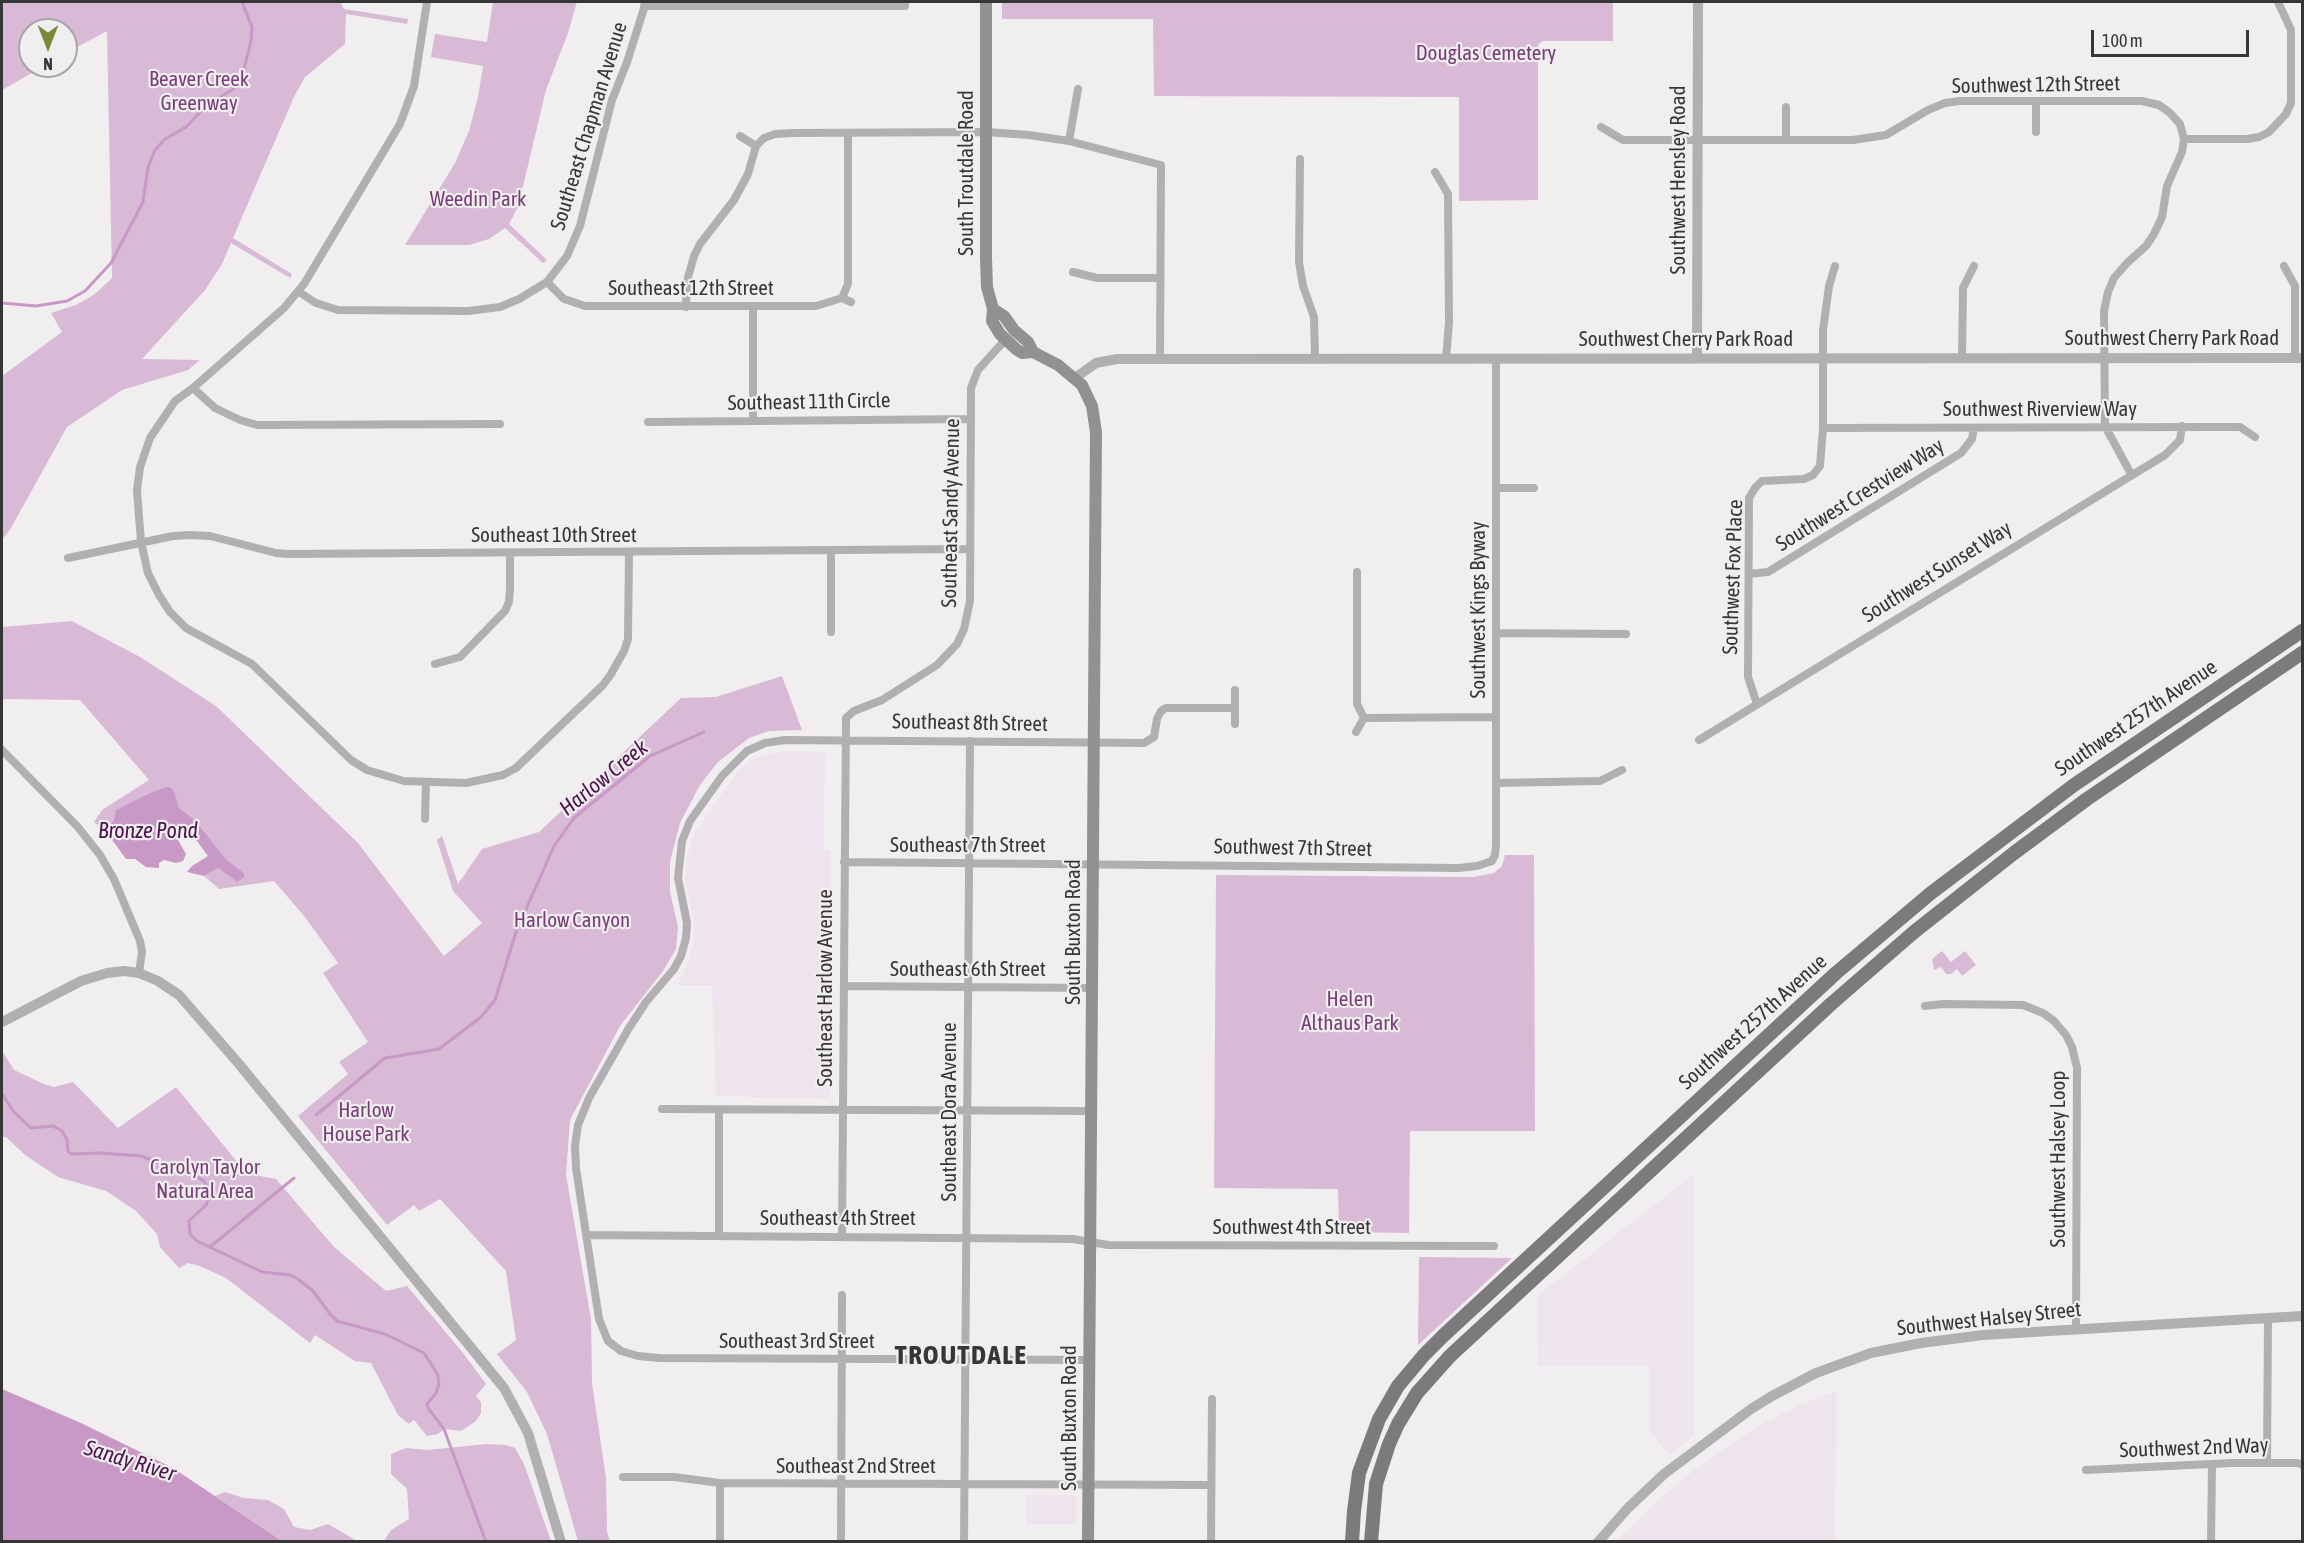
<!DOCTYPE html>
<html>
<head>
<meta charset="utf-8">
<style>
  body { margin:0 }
  #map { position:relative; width:2304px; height:1543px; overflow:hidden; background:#f1eef0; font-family:"Asap Condensed",sans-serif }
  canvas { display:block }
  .frame { position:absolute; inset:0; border:3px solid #373637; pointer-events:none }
  .north { position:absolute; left:18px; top:18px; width:60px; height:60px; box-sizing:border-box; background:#f1eef0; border:2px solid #a7a4a6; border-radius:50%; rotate:180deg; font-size:16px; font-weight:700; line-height:24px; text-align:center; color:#373637 }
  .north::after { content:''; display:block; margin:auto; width:21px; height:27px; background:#7a8736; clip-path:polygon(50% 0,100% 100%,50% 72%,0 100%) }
  .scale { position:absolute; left:2091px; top:30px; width:158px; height:27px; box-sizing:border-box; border:3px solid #373637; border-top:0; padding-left:8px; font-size:18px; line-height:21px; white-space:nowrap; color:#373637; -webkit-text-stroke:4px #f1eef0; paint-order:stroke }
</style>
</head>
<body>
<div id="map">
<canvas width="2304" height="1543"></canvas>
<div class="frame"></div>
<div class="north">N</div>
<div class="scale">100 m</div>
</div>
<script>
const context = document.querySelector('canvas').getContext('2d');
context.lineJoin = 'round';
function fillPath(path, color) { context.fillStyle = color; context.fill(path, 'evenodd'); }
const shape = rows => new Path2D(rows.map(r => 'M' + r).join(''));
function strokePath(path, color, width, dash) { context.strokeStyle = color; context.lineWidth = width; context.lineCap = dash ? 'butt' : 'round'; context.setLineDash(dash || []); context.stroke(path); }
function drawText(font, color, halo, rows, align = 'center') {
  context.font = font + ' "Asap Condensed",sans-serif'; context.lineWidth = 4.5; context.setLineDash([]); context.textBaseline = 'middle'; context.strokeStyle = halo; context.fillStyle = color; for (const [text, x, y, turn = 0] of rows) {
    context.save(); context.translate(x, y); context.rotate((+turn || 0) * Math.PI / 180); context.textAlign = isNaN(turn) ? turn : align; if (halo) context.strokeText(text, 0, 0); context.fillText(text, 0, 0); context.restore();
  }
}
fillPath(shape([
  [782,751,825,752,824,849,831,850,830,1099,716,1096,712,985,678,985,690,956,694,934,693,916,685,880,687,857,695,832,739,769,751,760,767,754],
  [1694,1174,1694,1435,1670,1455,1649,1431,1649,1366,1538,1366,1537,1296],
  [1836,1391,1835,1541,1618,1541,1650,1507,1694,1470,1758,1426,1800,1405],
  [1026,1495,1076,1495,1076,1524,1026,1524]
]), '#eee4ed');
fillPath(shape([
  [2,2,340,2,344,9,408,19,407,24,346,14,345,44,305,77,294,97,233,238,292,274,290,278,231,243,222,264,205,290,142,359,200,360,188,370,122,390,67,427,11,528,2,540,2,376,62,332,51,313,76,305,95,294,112,278,107,31,66,53,66,30,30,30,30,66,44,66,2,90],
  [493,2,577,2,568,33,546,90,518,207,509,224,547,260,543,263,505,228,489,239,469,245,405,245,455,163,469,131,478,97,483,66,431,57,435,34,487,42],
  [1002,2,1613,2,1613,41,1543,41,1538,45,1538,200,1459,201,1459,97,1154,96,1153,19,1002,19],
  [72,621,140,657,216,706,358,843,444,956,482,923,453,891,437,840,442,836,458,884,482,849,539,832,681,698,716,697,782,676,802,730,769,731,749,738,718,762,700,785,680,823,670,862,670,892,678,927,676,949,663,971,620,1026,570,1120,566,1175,591,1319,592,1383,606,1478,607,1532,610,1541,578,1541,547,1434,527,1392,497,1354,516,1340,506,1271,440,1199,419,1211,414,1205,387,1225,298,1116,348,1074,339,1062,368,1042,323,973,338,963,305,917,274,881,219,889,204,876,218,868,237,882,244,873,227,860,194,819,179,808,175,795,152,792,139,799,113,830,110,837,94,822,102,810,149,780,80,700,2,699,2,627],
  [1505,855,1534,855,1535,1131,1410,1131,1409,1233,1339,1232,1338,1189,1214,1188,1216,875,1473,877,1494,873,1502,866],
  [1942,951,1951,962,1965,951,1976,965,1962,976,1957,969,1951,974,1946,974,1941,967,1934,970,1932,959],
  [2,1051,14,1070,44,1084,54,1087,73,1082,118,1128,176,1087,243,1169,255,1175,276,1179,334,1247,386,1291,407,1286,463,1353,486,1384,476,1396,481,1402,481,1413,476,1421,461,1431,444,1429,438,1434,427,1436,414,1420,409,1424,398,1415,371,1363,355,1361,315,1335,310,1343,226,1278,200,1266,188,1263,179,1268,160,1247,157,1234,136,1211,106,1191,58,1177,25,1155,6,1137,2,1137],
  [1419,1257,1512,1258,1418,1345],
  [487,1444,506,1445,515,1448,524,1464,551,1541,384,1541,391,1530,409,1519,407,1489,391,1474,391,1454,406,1448,427,1450],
  [225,1492,244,1498,268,1500,284,1509,294,1527,310,1530,328,1524,357,1541,282,1541,215,1496]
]), '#d8b9d6');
fillPath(shape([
  [168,787,172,789,175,794,179,808,194,819,227,860,244,873,244,877,237,882,218,868,204,876,187,872,192,866,208,856,191,833,183,834,178,840,186,854,183,861,176,863,164,860,159,863,159,868,146,867,135,859,126,859,110,837,113,830,110,824,114,821,116,810,152,792],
  [2,1389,81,1423,173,1468,282,1541,2,1541]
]), '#c898c6');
strokePath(shape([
  [2,303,36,306,67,301,85,291,111,263,143,202,148,167,155,150,165,139,186,127,207,105,235,88,242,77,251,41,252,27,242,2],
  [2,1094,14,1112,31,1128,53,1126,62,1131,67,1140,68,1151,71,1154,101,1153,141,1156,197,1177,204,1181,211,1193,206,1205,189,1221,190,1234,197,1241,262,1272,290,1275,298,1279,313,1291,330,1314,337,1321,385,1334,424,1353,438,1375,439,1384,436,1393,427,1404,428,1408,444,1429,486,1542],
  [316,1115,385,1058,439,1049,481,1017,495,1000,516,932,554,846,574,818,650,756,704,732],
  [210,1247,294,1178]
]), '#c898c6', 3);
strokePath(shape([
  [427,2,414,86,400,124,304,284,284,308,193,388,175,401,150,438,140,467,137,490,141,542,148,573,159,595,170,612,186,628,252,664,351,760,367,770,404,781,466,783,503,775,516,768,603,685,611,674,624,651,628,639,629,552],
  [644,6,905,6,905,2],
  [2036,101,2036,132],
  [1601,127,1623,140,1853,140,1886,135,1928,110,1945,103,1960,101,2142,101,2159,105,2170,113,2180,124,2184,139,2182,152,2167,186,2162,217,2154,234,2146,246,2127,263,2114,278,2108,292,2104,311,2105,426,2131,474],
  [740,136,756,146],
  [2184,139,2247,139,2259,137,2269,132,2286,114,2291,103,2291,30,2278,2],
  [1786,140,1786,107],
  [1069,141,1078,89],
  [1300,159,1299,262,1303,286,1314,317,1315,358],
  [1435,172,1448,194,1449,323,1446,358],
  [2284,266,2295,286,2295,358],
  [1073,272,1097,278,1160,278],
  [547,282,564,299,585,306,816,306,842,298],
  [299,292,316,303,338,310,468,311,500,307,519,299,547,282,567,256,580,226,612,100,627,62,646,2],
  [842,298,848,284,848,133],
  [842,298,851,302],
  [686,307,687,281,694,256,700,244,734,200,748,174,756,146,764,138,775,134,793,133,986,132,1029,135,1069,141,1161,165,1160,359],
  [1962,358,1963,288,1974,266],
  [193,388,215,408,240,420,257,425,500,424],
  [753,421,753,307],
  [648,422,971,419],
  [1823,428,2210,427,2240,427,2255,437],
  [1496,488,1534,488],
  [68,558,173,536,189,535,210,536,276,553,288,554,970,549],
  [1357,572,1357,704,1364,718],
  [1749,574,1768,572,1961,453,1972,439,1974,428],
  [831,632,831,551],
  [1496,633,1626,634],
  [435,664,460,657,505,611,509,602,510,588,510,553],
  [1235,690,1235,724],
  [1757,704,1748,677,1749,498,1755,488,1762,481,1804,479,1813,475,1820,466,1823,428,1823,330,1829,286,1835,266],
  [1364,718,1495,717],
  [1356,732,1364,718],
  [1699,740,2165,455,2180,440,2182,426],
  [2,750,77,826,100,855,114,879,140,941,142,952,139,973],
  [1496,783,1600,781,1622,770],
  [425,819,426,783],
  [844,862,1459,868,1477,866,1492,861,1495,855,1496,845,1496,359],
  [844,986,1092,988],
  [1925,1006,1943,1004,2023,1005,2043,1013,2054,1021,2066,1035,2072,1047,2077,1068,2076,1330],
  [662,1109,1091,1111],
  [719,1110,719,1235],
  [586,1235,1073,1239,1108,1245,1494,1246],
  [842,1236,846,718,854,711,882,700,937,665,957,644,964,629,970,601,971,388,978,370,1005,340],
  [1089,1360,659,1358,638,1356,621,1351,608,1341,599,1319,576,1168,575,1146,578,1125,589,1098,629,1028,646,1002,674,969,681,956,686,938,687,923,678,878,682,841,690,821,722,776,747,751,765,743,785,740,1144,743,1154,737,1157,719,1161,711,1166,708,1235,708],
  [2267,1463,2268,1319],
  [2086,1470,2231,1463,2298,1463,2302,1465],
  [623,1477,674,1477,720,1483,1211,1485],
  [720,1483,720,1542],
  [841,1542,842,1295],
  [964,1542,970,741],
  [1211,1542,1212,1399],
  [2211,1542,2212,1465]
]), '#b1afb1', 8);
strokePath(shape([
  [1697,358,1698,2],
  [1075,378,1096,363,1117,359,2302,358],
  [2,1022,81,981,107,973,124,971,139,973,158,981,179,995,239,1064,504,1388,528,1433,561,1542],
  [1598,1542,1628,1508,1664,1474,1751,1409,1772,1396,1816,1373,1871,1353,1921,1343,1983,1335,2302,1316]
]), '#b1afb1', 10);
strokePath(shape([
  [986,2,986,258,987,287,993,309,992,321,1000,334,1016,349,1022,353,1033,352,1058,365,1082,385,1092,406,1096,432,1088,1542],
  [993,309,1004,316,1014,330,1028,342,1033,352]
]), '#929192', 12);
strokePath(shape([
  [1352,1542,1354,1511,1359,1473,1379,1419,1398,1386,1424,1355,1444,1335,1836,973,1931,893,2074,785,2302,631],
  [1371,1542,1376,1484,1389,1444,1398,1424,1417,1393,1450,1356,1831,1004,1914,932,2014,853,2087,799,2302,653]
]), '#7d7a7d', 14);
drawText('21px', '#783c77', '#f1eef0', [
  ["Douglas Cemetery",1486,53],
  ["Beaver Creek",199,79],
  ["Greenway",199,103],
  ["Weedin Park",478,199],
  ["Harlow Canyon",572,920],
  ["Helen",1350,999],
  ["Althaus Park",1350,1023],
  ["Harlow",366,1110],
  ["House Park",366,1134],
  ["Carolyn Taylor",205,1167],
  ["Natural Area",205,1191]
]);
drawText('21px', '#373637', '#f1eef0', [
  ["Southwest 12th Street",2036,85,-1],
  ["Southeast Chapman Avenue",589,126,-73],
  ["South Troutdale Road",966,173,-90],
  ["Southwest Hensley Road",1678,180,-90],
  ["Southeast 12th Street",691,288],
  ["Southwest Cherry Park Road",2172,338],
  ["Southwest Cherry Park Road",1686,339],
  ["Southeast 11th Circle",809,402,-1],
  ["Southwest Riverview Way",2040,409],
  ["Southwest Crestview Way",1860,495,-32],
  ["Southeast Sandy Avenue",951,513,-89],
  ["Southeast 10th Street",554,535],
  ["Southwest Sunset Way",1937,572,-32],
  ["Southwest Fox Place",1733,577,-88],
  ["Southwest Kings Byway",1478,610,-90],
  ["Southwest 257th Avenue",2136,718,-34],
  ["Southeast 8th Street",970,723,1],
  ["Southeast 7th Street",968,845],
  ["Southwest 7th Street",1293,848,1],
  ["South Buxton Road",1073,932,-90],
  ["Southeast 6th Street",968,969],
  ["Southeast Harlow Avenue",825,988,-90],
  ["Southwest 257th Avenue",1753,1022,-42],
  ["Southeast Dora Avenue",949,1112,-90],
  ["Southwest Halsey Loop",2058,1159,-90],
  ["Southeast 4th Street",838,1218],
  ["Southwest 4th Street",1292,1227],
  ["Southwest Halsey Street",1989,1319,-6],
  ["Southeast 3rd Street",797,1341],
  ["South Buxton Road",1069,1418,-90],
  ["Southwest 2nd Way",2194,1448,-2],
  ["Southeast 2nd Street",856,1466]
]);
drawText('italic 22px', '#4c134d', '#f1eef0', [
  ["Harlow Creek",604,778,-39],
  ["Bronze Pond",148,831],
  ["Sandy River",130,1461,17]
]);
context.letterSpacing = '1.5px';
drawText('bold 27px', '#373637', '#f1eef0', [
  ["TROUTDALE",961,1355]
]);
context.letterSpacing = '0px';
</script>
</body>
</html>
